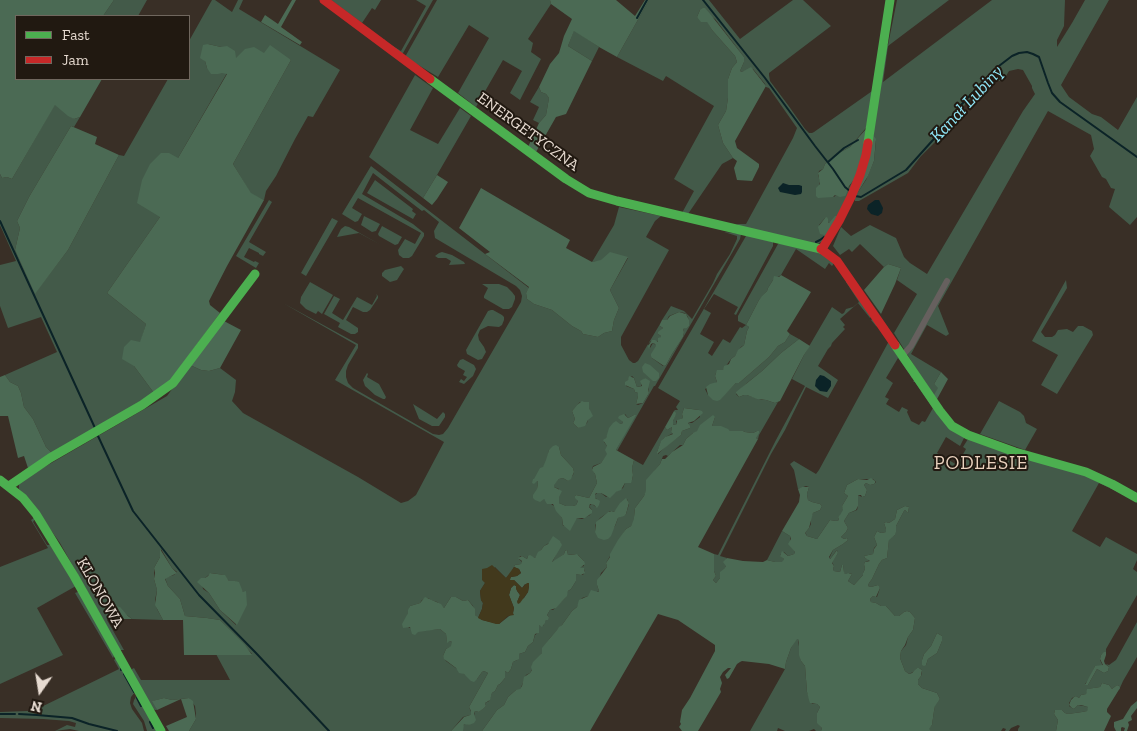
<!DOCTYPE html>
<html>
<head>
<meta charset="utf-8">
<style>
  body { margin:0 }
  #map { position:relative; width:1137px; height:731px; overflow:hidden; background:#392f26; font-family:"Zilla Slab",serif }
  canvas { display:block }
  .legend { position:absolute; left:15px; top:15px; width:175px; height:65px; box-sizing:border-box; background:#211911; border:1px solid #70675e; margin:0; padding:6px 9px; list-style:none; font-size:15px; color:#e7dbd1 }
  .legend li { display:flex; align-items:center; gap:10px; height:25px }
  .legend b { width:25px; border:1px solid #70675e }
  .north { position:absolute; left:15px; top:666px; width:50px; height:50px; -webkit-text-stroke:4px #211911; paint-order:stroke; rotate:193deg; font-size:14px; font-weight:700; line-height:20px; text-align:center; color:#e7dbd1 }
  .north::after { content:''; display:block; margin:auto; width:18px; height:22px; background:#e7dbd1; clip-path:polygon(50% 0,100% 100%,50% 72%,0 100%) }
</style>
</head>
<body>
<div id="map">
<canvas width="1137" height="731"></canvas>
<ul class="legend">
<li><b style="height:6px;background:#4caf50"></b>Fast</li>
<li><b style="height:6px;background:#c62828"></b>Jam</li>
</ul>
<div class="north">N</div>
</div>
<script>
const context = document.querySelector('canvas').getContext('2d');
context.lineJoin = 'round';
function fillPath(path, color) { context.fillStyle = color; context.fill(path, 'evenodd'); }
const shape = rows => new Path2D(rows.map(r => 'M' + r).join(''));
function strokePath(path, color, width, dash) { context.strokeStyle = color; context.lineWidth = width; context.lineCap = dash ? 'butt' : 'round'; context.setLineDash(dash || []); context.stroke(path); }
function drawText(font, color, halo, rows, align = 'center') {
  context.font = font + ' "Zilla Slab",serif'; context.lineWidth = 4; context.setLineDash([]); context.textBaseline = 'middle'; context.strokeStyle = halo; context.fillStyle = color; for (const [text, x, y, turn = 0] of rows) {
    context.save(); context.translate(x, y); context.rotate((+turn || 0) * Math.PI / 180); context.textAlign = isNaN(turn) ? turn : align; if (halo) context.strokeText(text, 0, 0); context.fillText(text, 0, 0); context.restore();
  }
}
fillPath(shape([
  [114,0,147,0,138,16,103,16],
  [212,0,215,0,232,12,238,0,243,0,239,9,340,70,313,117,308,116,295,139,276,176,266,191,264,200,251,194,233,164,291,60,264,53,236,59,221,47,208,44,205,61,207,68,227,73,178,158,160,217,107,293,146,324,134,366,154,393,53,454,46,447,33,419,24,407,21,393,18,386,10,382,5,375,57,352,41,317,8,328,0,306,0,265,16,261,0,225,0,174,2,178,7,177,12,179,55,104,74,119,80,117,74,127,71,126,29,197,17,221,20,228,15,250,35,293,68,250,119,155,124,156,168,79,189,79,189,41],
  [331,0,381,0,375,10,372,8,362,23],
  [416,0,433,0,403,53,401,54,384,42,384,39,386,42,401,51,426,6],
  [437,0,550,0,551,4,528,39,533,43,531,52,541,59,520,100,510,93,522,71,503,60,476,107,458,93,489,38,469,25,438,77,405,57],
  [649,0,709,0,740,39,793,0,803,0,831,26,769,73,769,75,770,81,788,105,805,129,809,133,812,133,814,132,875,89,866,128,850,147,839,153,825,164,823,169,819,171,818,175,820,181,819,187,834,197,836,195,838,196,847,191,853,181,856,182,839,217,829,223,825,218,819,225,829,234,824,241,819,243,810,244,733,226,739,224,746,224,793,138,797,128,769,88,766,87,765,84,753,69,742,72,740,71,744,62,744,57,715,19,700,10,697,17,707,21,712,30,735,56,737,62,732,68,728,79,728,98,726,111,718,125,723,143,733,158,722,164,688,214,682,213,694,191,674,179,714,106,666,76,663,81,617,57],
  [897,0,949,0,888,46,883,82,992,0,1065,0,1064,26,1057,40,1057,47,1072,23,1085,0,1109,0,1061,85,1069,97,1092,114,1101,117,1118,130,1137,97,1137,217,1130,225,1109,207,1115,189,1111,188,1106,179,1102,177,1090,156,1094,149,1091,135,1048,111,938,306,949,334,946,336,927,325,911,354,941,372,934,384,939,388,933,396,894,333,917,294,897,280,901,268,888,264,884,267,860,244,852,252,849,249,840,255,833,246,841,227,851,236,870,225,896,238,904,257,910,263,927,274,1023,111,1035,94,1032,88,1032,86,1023,70,1018,69,1009,71,1003,81,989,81,981,87,968,101,936,141,921,156,908,173,859,201,855,201,854,195,858,192,866,180,874,161,876,141,871,134,884,46,888,45],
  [574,30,599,47,592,61,568,46],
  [415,75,433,88,410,130,438,144,460,108,471,116,437,175,423,198,369,157],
  [539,87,541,92,546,94,549,98,546,115,539,123,533,120,539,107,530,102],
  [371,166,529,288,526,293,527,299,534,304,552,310,572,326,581,331,583,334,598,337,604,333,612,331,614,320,619,308,610,290,628,258,592,262,614,225,619,207,661,216,655,221,646,237,669,250,621,337,621,345,629,360,633,363,635,363,638,361,660,324,660,326,663,328,658,334,661,336,661,337,657,342,651,341,648,344,650,348,653,343,657,346,652,358,663,366,666,365,672,354,683,337,684,332,683,329,688,327,689,324,688,317,685,313,679,312,669,316,667,320,662,320,671,306,684,311,692,319,713,283,717,274,730,254,737,239,737,236,724,232,741,234,740,239,732,253,655,386,654,386,617,451,616,450,634,415,628,418,625,414,622,421,623,423,620,424,609,432,604,442,607,446,607,455,601,463,593,466,592,469,595,474,597,483,589,498,576,495,575,496,578,501,576,505,573,506,566,506,559,503,559,489,554,487,553,485,559,479,563,478,568,481,573,475,574,472,573,468,561,455,559,447,549,450,547,460,537,481,538,482,537,489,544,499,554,506,562,518,563,526,577,518,582,519,590,515,592,510,589,506,592,504,596,507,597,499,595,498,595,495,597,493,601,493,606,497,623,488,625,483,632,480,633,475,632,468,634,460,643,465,665,427,667,430,672,427,671,432,673,433,664,438,661,442,657,452,658,454,667,445,681,435,682,431,690,428,688,424,689,423,692,423,700,417,699,410,684,408,682,414,683,418,676,421,677,424,673,425,673,421,675,416,674,411,675,410,678,410,676,407,680,401,658,388,746,236,747,235,773,242,773,246,736,315,734,314,738,307,714,294,704,309,711,313,700,334,714,342,708,353,712,356,723,339,730,343,740,327,742,328,746,325,738,321,738,316,778,244,781,242,819,250,835,262,832,266,829,263,825,269,796,249,781,275,773,280,768,288,767,291,759,300,746,325,749,327,747,331,744,345,741,347,735,356,731,359,723,370,716,373,715,376,717,382,705,389,708,395,726,393,736,383,739,383,769,357,778,346,785,342,790,334,799,339,781,353,762,371,747,383,736,394,739,397,744,395,747,395,762,400,766,400,775,403,778,402,759,435,758,439,756,438,757,431,753,433,745,432,743,431,730,431,712,426,715,417,695,433,693,433,686,439,683,445,680,445,668,456,666,455,663,456,660,464,655,470,644,496,635,508,634,517,635,519,631,526,626,529,606,563,607,567,601,573,597,585,599,591,588,596,582,598,577,607,572,611,562,625,550,638,543,648,542,653,530,673,526,675,520,690,516,690,508,697,504,705,497,710,482,731,463,731,463,726,465,723,469,725,474,716,475,711,479,712,486,706,485,703,489,701,492,693,495,691,498,685,500,684,505,678,505,671,508,673,511,669,513,662,517,660,519,654,525,652,528,646,533,642,535,635,539,632,539,625,543,626,546,619,549,617,547,615,550,610,553,610,565,598,568,591,571,589,576,581,576,574,583,575,585,571,584,569,580,568,580,567,584,566,584,561,578,555,575,554,568,555,567,550,565,551,564,554,552,563,561,543,557,540,549,543,544,546,535,558,528,556,527,559,522,556,520,556,519,559,522,562,521,564,515,565,511,573,506,578,495,567,480,591,481,600,483,603,482,609,478,618,475,615,473,606,468,600,463,601,456,597,451,597,444,608,437,602,431,600,428,598,422,600,420,603,417,604,410,606,407,617,408,627,417,631,440,629,446,634,447,642,450,641,452,642,452,646,446,649,443,656,446,661,467,676,477,679,482,672,484,671,488,673,469,707,472,714,470,715,463,717,451,731,189,731,196,719,196,714,195,706,189,698,172,700,164,698,153,701,157,710,155,710,151,708,131,671,132,669,134,668,141,680,230,680,216,654,252,654,220,620,207,618,185,616,180,599,168,586,165,578,174,575,177,572,172,568,161,549,160,557,154,568,154,579,157,590,155,600,157,609,163,620,132,619,116,606,113,608,107,620,124,650,120,650,60,543,31,502,19,489,19,484,22,480,167,396,190,365,201,370,209,371,220,368,236,380,235,392,232,401,243,413,358,477,401,503,408,501,416,495,444,442,335,380,356,345,283,303,358,344,358,348,348,365,346,371,346,377,348,383,353,388,433,434,439,435,443,434,448,428,521,302,522,296,520,290,516,286,435,238,434,231,439,222,424,210,422,211,373,173,362,194,413,224,424,233,424,236,412,256,409,258,403,258,399,255,398,250,405,239,415,244,421,233,358,198,352,208,362,214,358,221,355,222,342,214],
  [632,376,634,378,637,387,641,386,642,381,645,378,648,387,649,393,643,403,638,405,636,404,638,396,638,393,635,392,634,389,626,386,628,380],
  [580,402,589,402,589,408,590,413,587,423,578,428,573,423,575,419,572,411],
  [627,499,629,504,626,514,618,518,615,526,613,529,595,532,595,525,600,518,610,511,614,512],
  [211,573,224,575,229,581,235,581,243,592,236,625,220,610,209,593,203,589,201,578,205,578],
  [375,180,413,209,412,211,416,214,413,219,367,193],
  [269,200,272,202,249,242,266,252,263,256,259,254,259,253,249,248,244,257,254,262,255,261,259,263,256,268,236,256],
  [364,216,380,224,376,231,372,232,361,225],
  [332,218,338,221,306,276,301,273],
  [345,226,349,227,381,245,359,233,337,237,341,229],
  [382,226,402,237,398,244,395,245,379,236,378,234],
  [442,252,452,255,464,262,465,264,449,265,451,261,446,258,438,258,435,256,439,253],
  [401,266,404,269,397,280,390,282,382,276,382,273,385,270],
  [1066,280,1067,288,1041,332,1045,337,1052,337,1055,335,1058,330,1067,329,1073,332,1078,326,1083,326,1092,331,1093,335,1057,394,1041,385,1058,355,1032,341],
  [310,282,333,295,322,314,318,311,316,314,306,309,300,303,301,297],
  [846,282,847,282,872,316,870,318,858,303,840,319,845,325,843,327,845,329,832,343,831,346,828,349,818,366,838,380,828,398,806,387,785,430,771,454,720,556,727,558,726,559,726,566,720,578,716,583,713,580,716,576,714,571,714,554,718,555,776,440,805,386,792,379,804,355,832,307,842,314,844,313,846,309,853,307,859,302],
  [482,284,499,284,507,287,512,292,515,296,515,299,512,307,509,309,503,309,484,298,484,296,488,288],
  [376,294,378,296,378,298,370,310,367,312,363,312,353,307,346,320,358,328,358,332,355,334,351,334,338,327,340,323,324,314,334,296,340,299,332,313,343,320,357,297,372,305,377,296],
  [491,310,493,310,502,315,504,317,504,320,502,325,499,327,488,326,480,330,478,335,479,340,484,347,486,352,482,359,478,360,467,354,466,350,488,311],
  [874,318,913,375,911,378,911,376,898,358,886,378,893,383,885,397,889,399,886,404,899,412,902,407,908,410,907,412,911,421,919,425,922,421,925,422,933,408,915,382,914,382,913,381,916,380,945,422,951,428,965,436,960,446,946,437,937,453,957,465,966,449,963,447,968,439,970,438,1026,458,1076,470,1111,485,1122,491,1123,494,1120,493,1099,483,1072,531,1100,547,1106,537,1137,554,1137,560,1133,569,1137,572,1137,595,1106,649,1106,652,1101,655,1100,660,1103,666,1095,666,1089,679,1085,684,1088,685,1097,669,1104,673,1108,671,1109,667,1104,662,1106,664,1109,665,1116,660,1137,622,1137,657,1123,681,1119,690,1119,686,1117,685,1112,689,1109,685,1102,683,1100,687,1088,689,1086,694,1081,695,1079,698,1076,696,1072,698,1069,703,1069,706,1072,708,1074,709,1078,705,1089,707,1087,711,1082,712,1068,714,1065,713,1062,710,1055,710,1054,714,1058,720,1056,731,1018,731,1018,729,1020,726,1018,725,1011,728,1009,731,1005,731,1006,729,1003,728,1001,731,931,731,929,730,929,728,932,725,934,711,935,705,940,699,937,693,922,688,918,684,918,680,921,676,922,673,922,670,919,668,917,668,915,671,909,674,905,671,900,658,901,651,906,645,908,637,913,630,915,618,910,612,907,611,904,612,899,616,895,616,886,606,881,606,876,603,871,602,870,599,873,596,877,597,880,588,878,585,871,587,868,586,869,583,872,579,879,564,882,560,887,558,889,539,895,535,896,526,904,511,905,510,908,513,909,507,905,506,897,510,895,519,889,523,886,522,884,523,886,529,886,532,881,533,877,531,874,537,877,545,874,548,873,554,864,556,865,558,870,560,865,562,864,564,865,569,863,573,863,575,854,585,848,581,852,574,849,573,847,575,845,574,844,573,843,565,842,565,840,572,834,571,833,569,834,566,832,562,838,553,837,550,836,551,831,558,829,559,833,550,843,544,848,540,847,538,844,539,841,537,846,532,848,528,844,521,849,513,857,510,858,506,858,495,862,497,865,496,867,490,864,485,866,483,870,485,874,484,876,482,873,479,858,479,847,485,844,493,848,496,842,506,844,510,840,516,838,517,839,520,836,521,830,520,817,539,807,536,806,534,805,533,809,528,811,524,811,517,813,513,820,510,822,506,820,504,812,502,808,500,807,494,809,487,806,486,798,489,794,470,790,464,794,461,816,474,819,470,889,341,881,329,876,326,871,320],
  [937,633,942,636,942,641,937,653,928,659,926,665,924,665,922,664,922,660,924,654,931,646],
  [463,359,474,365,476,369,473,376,464,384,459,382,461,379,464,381,467,377,463,375,465,371,458,367,457,365,460,360],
  [367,373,368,374,367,377,379,384,386,397,385,399,383,399,375,395,365,386,363,380],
  [999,401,1020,412,1024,416,1026,423,1037,429,1025,450,980,434],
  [413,404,437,419,443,412,445,414,445,417,439,426,432,426,419,419],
  [34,518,35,519,33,522,39,532,47,545,50,545,76,586,37,608,63,655,0,684,0,567,48,548,31,520],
  [782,531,790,536,791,546,795,552,794,554,788,556,784,552,780,555,784,559,783,562,775,562,767,560],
  [80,591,114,656,113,658,75,593],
  [796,639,798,639,801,661,805,666,807,692,812,704,817,704,820,707,817,713,819,724,822,728,821,731,816,731,814,729,809,731,785,731,778,728,777,731,750,731,785,669,786,662,791,648],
  [115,659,117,659,135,692,131,697,130,703,132,709,142,723,144,731,79,731,70,729,55,731,67,725,75,727,76,723,69,721,43,719,0,718,0,712,27,711,35,710,117,670,119,669,114,660],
  [136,697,138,697,158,731,147,731,144,721,133,704,134,700]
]), '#435a49');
fillPath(shape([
  [0,0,114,0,103,16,16,16,16,79,102,79,80,117,74,119,68,116,55,105,12,179,7,177,2,178,0,174],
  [292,0,296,0,281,27,302,42,300,45,261,22,265,15,278,24],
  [550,0,616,0,635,16,645,0,649,0,617,57,599,47,574,31,568,46,592,61,566,114,556,117,536,152,528,147,539,123,546,115,549,98,546,94,541,92,539,87,550,64,559,53,564,36,572,19,551,4],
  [703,8,705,8,711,15,744,57,744,62,740,71,742,72,751,67,766,86,735,141,737,148,759,164,759,167,752,181,737,180,734,168,737,161,733,158,723,143,718,125,726,111,728,98,728,79,732,68,737,62,735,56,712,30,707,22,701,22,697,17,700,10],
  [208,44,221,47,227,46,235,51,236,58,245,49,254,47,264,53,270,45,291,60,233,164,251,193,264,200,227,266,209,301,210,305,220,313,170,381,154,393,134,366,122,359,124,347,131,340,140,342,146,324,107,293,160,217,137,203,142,180,150,164,161,153,169,153,178,158,227,74,222,73,218,74,211,74,207,68,205,61,203,60,200,58,203,45],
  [71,126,97,137,95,144,119,155,68,250,35,294,15,250,20,228,17,221,29,197],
  [867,128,876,139,874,161,868,176,858,192,857,193,853,181,849,186,846,195,845,196,840,197,835,195,833,197,818,198,816,196,816,188,820,184,818,173,823,169,825,164,839,153,850,147],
  [437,175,448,182,437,199,432,205,423,198],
  [481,188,570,240,566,248,592,262,601,260,610,252,628,257,610,290,619,308,614,320,612,331,604,333,598,337,583,334,581,331,572,326,552,310,534,304,527,299,526,293,529,287,485,254,490,252,459,228],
  [835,216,838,216,829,234,824,235,820,234,818,227,825,218,827,217,828,219,828,222,829,223],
  [888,264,901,268,895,284,881,314,864,290,884,267],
  [781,275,811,292,787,331,790,334,785,342,778,346,769,357,739,383,736,383,720,400,717,401,713,400,708,395,706,387,710,384,717,382,715,376,717,370,723,370,724,366,729,364,731,359,735,356,738,350,744,345,747,331,749,327,746,325,759,300,762,296,767,291,768,288,773,280,774,276,779,277],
  [679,312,686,314,689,320,689,326,687,328,683,329,684,332,683,337,672,354,666,365,664,366,652,358,651,356,651,354,656,346,655,344,653,343,651,344,649,349,648,346,652,340,655,340,658,342,658,338,661,337,661,336,658,334,658,332,663,328,660,326,660,324,662,320,667,320,670,316],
  [224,321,241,330,220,368,209,371,201,370,190,365],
  [799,339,810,346,804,355,780,401,775,403,766,400,757,399,747,395,744,395,739,397,736,393,736,392,762,371,781,353],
  [645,363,650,365,659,373,659,378,656,381,653,381,643,372,642,367],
  [941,372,948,379,936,401,933,396,938,388,934,384],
  [5,375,10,382,18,386,21,393,24,407,33,419,46,447,53,454,28,468,24,456,18,458,8,416,0,416,0,377],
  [629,376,634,378,637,387,642,386,640,381,645,378,650,381,648,389,649,393,643,403,636,404,638,396,638,393,635,392,634,389,625,385,625,382,628,380],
  [582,401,584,402,589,402,589,408,593,416,588,420,585,426,578,428,573,423,575,419,572,411,577,405],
  [684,408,699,410,702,411,703,413,694,421,688,423,690,426,690,428,682,431,681,435,657,454,657,452,661,441,665,437,673,434,671,432,672,427,667,430,665,427,674,411,676,413,675,417,673,421,673,425,677,424,677,420,683,418,682,414],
  [624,414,628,418,634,415,636,415,616,450,634,460,632,468,633,475,632,480,631,483,625,483,621,490,616,492,610,498,601,493,596,493,595,495,595,498,600,501,599,505,597,508,594,505,590,504,589,507,592,510,592,513,585,518,577,518,570,531,563,525,562,518,556,511,553,504,547,504,544,499,540,502,535,500,533,498,533,495,537,489,538,482,537,481,534,484,532,483,533,479,534,479,540,468,543,467,546,460,549,450,553,446,556,445,559,447,561,455,573,468,574,472,571,479,568,481,563,478,559,479,554,485,554,487,562,491,559,497,559,503,566,506,573,506,576,505,578,501,575,498,575,496,576,495,589,498,597,483,595,474,592,470,593,467,601,463,607,454,605,450,607,446,603,440,606,438,609,428,613,423,616,421,620,424,623,423,622,421,618,418,619,416],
  [713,415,715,417,712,426,721,426,728,429,730,431,743,431,745,432,753,433,757,431,759,431,759,433,756,438,758,439,698,547,714,554,714,571,716,576,713,580,716,583,720,578,720,572,724,569,726,566,723,562,727,558,743,561,763,562,767,560,775,562,782,562,784,559,780,556,782,551,788,556,794,554,795,552,788,544,791,539,790,536,782,531,799,502,800,495,798,489,802,487,809,487,807,494,808,500,812,502,820,504,822,506,820,510,813,513,809,528,805,533,807,536,817,539,830,520,836,521,839,520,838,517,840,515,843,510,842,506,848,496,844,493,847,485,858,479,867,480,871,478,875,481,875,483,874,484,870,485,866,483,864,485,867,490,865,496,862,497,861,495,858,495,858,506,856,510,849,513,844,521,848,528,846,532,841,537,844,539,847,538,848,540,843,544,833,550,829,557,830,559,831,558,837,550,838,553,832,563,834,566,833,569,834,571,840,572,842,565,843,565,844,572,845,574,847,574,848,573,852,574,848,581,854,585,863,575,863,573,865,569,864,564,865,562,870,561,865,558,864,556,873,554,874,549,877,545,874,537,877,531,881,533,886,532,886,529,884,523,886,522,889,523,895,519,897,510,905,506,909,507,908,513,905,510,904,511,896,526,896,532,895,535,889,540,887,558,882,560,879,564,872,579,869,583,868,586,871,587,878,585,879,586,880,588,876,597,873,596,870,599,871,602,876,603,881,606,886,606,895,616,899,616,904,612,907,611,910,612,915,618,913,630,908,637,905,645,901,651,900,658,905,671,909,674,912,673,917,668,919,668,922,670,921,676,918,680,918,684,922,688,937,693,940,699,935,706,934,711,932,725,929,729,931,731,821,731,822,728,817,723,817,713,820,707,817,704,810,703,809,700,807,692,805,666,801,661,799,655,799,643,798,639,797,639,791,648,786,662,785,669,769,664,742,661,740,662,737,664,729,678,727,679,725,675,731,668,728,668,723,672,720,677,722,683,720,689,721,692,698,731,682,731,679,727,681,724,680,722,682,710,690,698,715,651,715,645,678,620,658,614,590,731,482,731,497,710,504,705,508,697,516,690,520,689,522,686,524,677,530,673,532,670,531,667,533,662,542,653,542,648,550,638,557,630,559,627,562,625,572,611,577,607,579,600,588,596,591,590,598,592,599,591,597,585,597,580,607,567,606,563,610,557,610,554,618,540,626,529,631,526,634,519,634,517,635,508,644,496,646,490,646,480,660,464,662,459,665,459,672,452,683,445,686,439,693,433,697,431,700,425],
  [626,498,629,503,626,514,624,516,618,518,611,536,608,539,604,540,598,538,595,532,596,522,608,512,612,511,613,512,614,512,620,503],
  [553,536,560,541,562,545,552,562,564,554,565,551,567,550,568,555,577,554,584,561,585,564,580,568,584,568,585,573,581,575,576,574,576,581,571,589,568,591,567,596,556,608,550,610,547,615,549,617,548,620,546,620,545,622,545,623,542,627,539,625,539,633,535,634,533,642,528,646,525,652,519,654,519,659,513,662,511,669,508,673,505,671,505,678,500,684,498,685,495,691,492,693,490,700,485,703,486,706,484,708,479,712,475,711,474,714,476,720,474,723,469,725,464,724,463,731,451,731,464,717,470,715,471,714,471,711,469,707,488,673,484,671,482,672,477,679,474,682,471,681,464,674,459,673,456,668,444,659,443,656,446,649,451,646,452,642,450,641,447,643,446,634,440,629,418,632,415,635,412,634,410,627,403,628,402,624,408,613,408,610,410,606,420,603,425,597,441,604,444,608,451,597,456,597,463,601,468,600,475,609,475,615,482,620,499,624,513,613,514,608,509,595,511,588,514,585,516,586,517,591,520,595,517,602,524,598,528,592,529,586,525,584,522,588,514,580,510,580,510,578,511,577,517,576,521,573,519,569,514,567,515,565,521,564,522,561,518,558,522,556,527,559,528,556,530,555,535,558,538,552,541,550,544,546,548,544],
  [160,549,172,568,177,573,165,579,168,586,180,599,185,616,207,618,220,620,245,645,252,655,184,655,183,620,163,620,155,605,157,590,154,579,155,573,154,568,160,557],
  [210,573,225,575,229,581,235,581,239,582,243,592,246,591,247,605,237,625,220,610,209,593,197,582,201,578,205,578,208,576],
  [116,606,120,607,128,616,132,619,107,619,109,613,112,611,113,608],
  [937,633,942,636,942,641,937,653,928,659,926,665,924,666,922,665,922,660,924,654,931,646],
  [1104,652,1106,652,1106,655,1104,661,1105,664,1109,667,1108,671,1104,673,1097,669,1088,685,1085,685,1095,666,1103,665,1100,659,1101,655],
  [1102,683,1109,685,1112,689,1117,685,1119,686,1120,688,1107,709,1107,712,1111,716,1104,731,1056,731,1058,720,1054,714,1055,710,1062,710,1065,713,1068,714,1082,712,1087,711,1088,707,1081,705,1078,705,1074,709,1072,708,1069,705,1071,700,1074,697,1076,696,1079,698,1081,695,1086,694,1087,689,1100,687],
  [164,698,172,700,189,698,193,701,196,719,189,731,169,731,166,726,187,717,181,699,157,710,152,701],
  [1137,701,1137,708,1131,716,1132,720,1128,722,1129,725,1127,731,1124,731,1125,728,1122,727,1121,728,1121,731,1116,731,1114,727,1114,722,1123,719,1131,706]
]), '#4b6a54');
fillPath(shape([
  [492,565,506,578,514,567,519,569,521,573,517,576,511,577,510,580,514,580,522,588,527,583,529,583,529,586,528,592,520,603,518,604,517,602,520,595,516,589,516,586,514,585,511,588,509,595,514,608,513,613,514,615,508,616,499,624,496,624,482,620,478,618,482,609,483,603,481,600,480,591,485,583,482,580,482,569,487,568]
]), '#42391c');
fillPath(shape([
  [783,183,789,185,799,185,802,186,802,192,801,194,795,195,780,192,778,188],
  [875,200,879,200,883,208,882,213,878,216,871,214,867,209,868,205],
  [820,375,824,376,831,381,831,386,827,392,820,391,815,386,816,380]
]), '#0b2327');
strokePath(shape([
  [703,0,765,78,815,146,833,169,845,187,851,192],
  [637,18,647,0],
  [828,162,844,148,858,140],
  [855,196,861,197,906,170,941,131,960,106,995,69,1012,56,1019,53,1027,52,1033,54,1039,57,1048,83,1052,93,1060,102,1137,157],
  [0,221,95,428],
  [816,242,820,240,824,237],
  [98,436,133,511,199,595,256,653,329,731],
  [121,669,121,670],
  [124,674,134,692],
  [137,698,141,706],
  [0,714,15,714],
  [19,714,37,715,72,718,89,724,117,731],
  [150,722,153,728]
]), '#0b2327', 2);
strokePath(shape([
  [902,356,911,346,947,281]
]), '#66605e', 6);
strokePath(shape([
  [430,79,566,179,589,193,617,201,821,249],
  [868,143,890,0],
  [895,345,940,411,952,426,968,435,1015,452,1086,472,1112,484,1137,498],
  [0,480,23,498,36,514,74,576,161,731],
  [9,486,50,458,142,405,173,383,255,274]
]), '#4caf50', 9);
strokePath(shape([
  [324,0,430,79],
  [821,249,837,261,895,345],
  [822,249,839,221,851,197,860,175,866,155,868,143]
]), '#c62828', 9);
drawText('16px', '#e7dbd1', '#211911', [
  ["ENERGETYCZNA",528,132,36],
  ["KLONOWA",100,593,60]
]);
drawText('italic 18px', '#90e7f8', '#211911', [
  ["Kanał Lubiny",967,104,-47]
]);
context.letterSpacing = '1px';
drawText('19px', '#ead2be', '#211911', [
  ["PODLESIE",981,464]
]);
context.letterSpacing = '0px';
</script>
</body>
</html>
